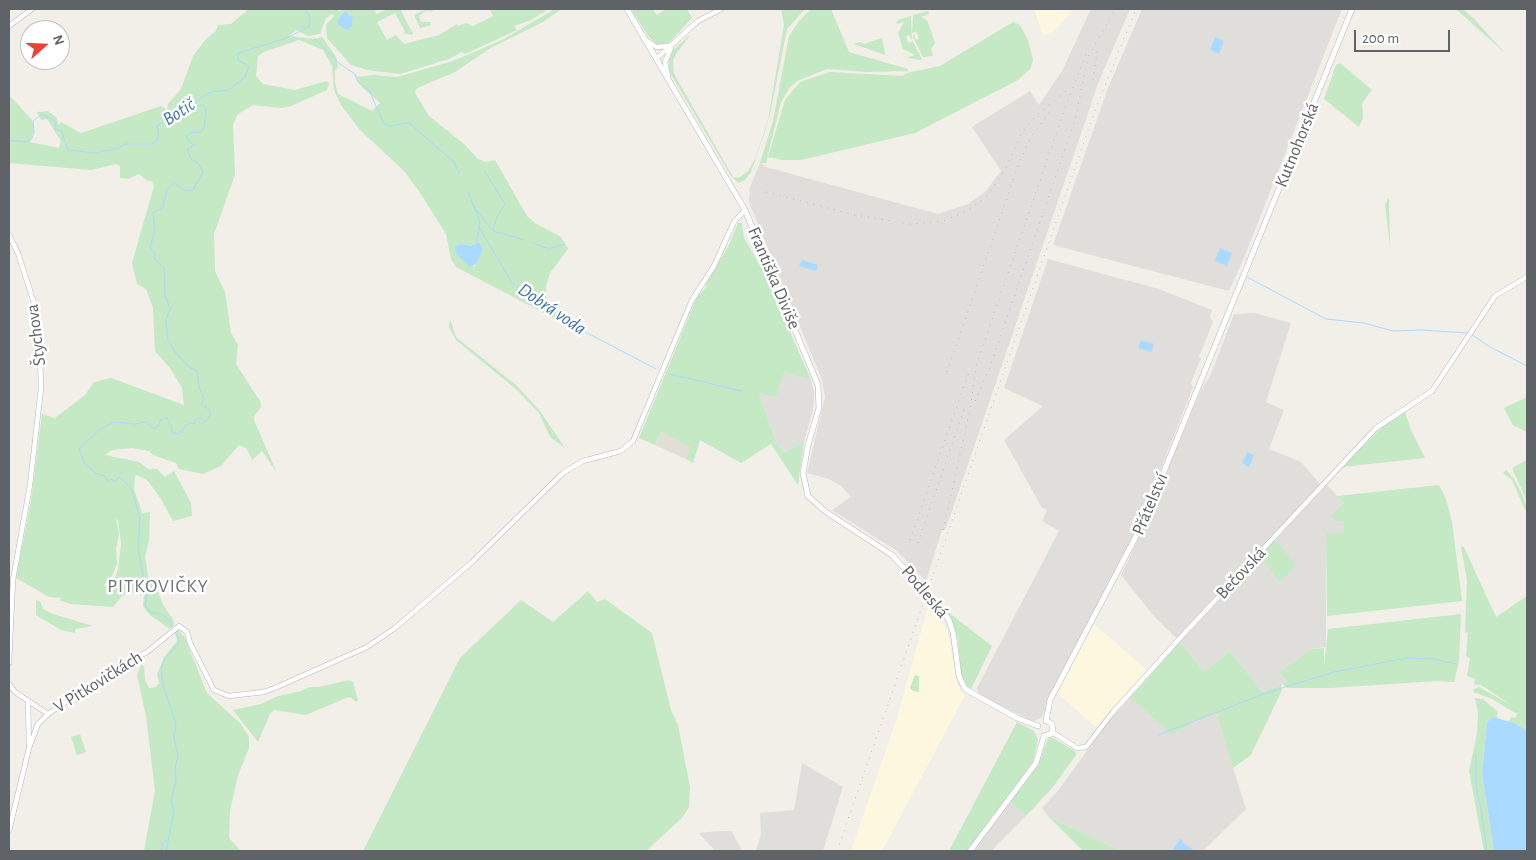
<!DOCTYPE html>
<html>
<head>
<meta charset="utf-8">
<style>
  body { margin:0 }
  #map { position:relative; width:1536px; height:860px; overflow:hidden; background:#f1efe8; font-family:"Alegreya Sans",sans-serif }
  canvas { display:block }
  .frame { position:absolute; inset:0; border:10px solid #5f6368; pointer-events:none }
  .north { position:absolute; left:20px; top:20px; width:50px; height:50px; box-sizing:border-box; background:#fff; border:1px solid #bfc1c3; border-radius:50%; rotate:70deg; font-size:14px; font-weight:700; line-height:20px; text-align:center; color:#5f6368 }
  .north::after { content:''; display:block; margin:auto; width:18px; height:22px; background:#ea4335; clip-path:polygon(50% 0,100% 100%,50% 72%,0 100%) }
  .scale { position:absolute; left:1354px; top:30px; width:96px; height:22px; box-sizing:border-box; border:2px solid #5f6368; border-top:0; padding-left:6px; font-size:15px; line-height:18px; white-space:nowrap; color:#5f6368; -webkit-text-stroke:4px #fff; paint-order:stroke }
</style>
</head>
<body>
<div id="map">
<canvas width="1536" height="860"></canvas>
<div class="frame"></div>
<div class="north">N</div>
<div class="scale">200 m</div>
</div>
<script>
const context = document.querySelector('canvas').getContext('2d');
context.lineJoin = 'round';
function fillPath(path, color) { context.fillStyle = color; context.fill(path, 'evenodd'); }
const shape = rows => new Path2D(rows.map(r => 'M' + r).join(''));
function strokePath(path, color, width, dash) { context.strokeStyle = color; context.lineWidth = width; context.lineCap = dash ? 'butt' : 'round'; context.setLineDash(dash || []); context.stroke(path); }
function drawText(font, color, halo, rows, align = 'center') {
  context.font = font + ' "Alegreya Sans",sans-serif'; context.lineWidth = 5; context.setLineDash([]); context.textBaseline = 'middle'; context.strokeStyle = halo; context.fillStyle = color; for (const [text, x, y, turn = 0] of rows) {
    context.save(); context.translate(x, y); context.rotate((+turn || 0) * Math.PI / 180); context.textAlign = isNaN(turn) ? turn : align; if (halo) context.strokeText(text, 0, 0); context.fillText(text, 0, 0); context.restore();
  }
}
fillPath(shape([
  [1034,9,1074,9,1053,32,1043,35],
  [929,603,948,632,956,679,960,690,965,695,882,851,851,851,897,718],
  [1094,624,1148,671,1097,728,1057,693]
]), '#fef7e0');
fillPath(shape([
  [1091,9,1130,9,1099,81,952,511,945,530,942,530,926,581,897,551,832,510,851,497,841,486,829,479,807,473,825,397,822,380,749,202,750,187,760,163,766,167,938,214,968,204,985,192,1001,171,972,127,1030,91,1039,105,1062,71],
  [1142,9,1342,9,1244,258,1229,291,1053,245,1108,88],
  [1048,259,1159,289,1212,310,1210,317,1213,322,1199,357,1201,358,1191,383,1193,387,1141,520,1041,718,1033,721,979,695,977,688,1059,531,1042,521,1047,510,1042,508,1004,440,1043,406,1004,388],
  [1254,313,1291,323,1266,402,1284,410,1269,449,1301,462,1320,484,1177,638,1175,637,1153,615,1121,575,1145,525,1200,392,1211,374,1234,314],
  [783,372,811,380,814,393,813,410,804,442,784,452,777,444,759,394,776,397],
  [1327,485,1344,503,1337,521,1344,520,1344,532,1326,535,1326,647,1312,649,1279,672,1288,683,1262,692,1230,651,1204,672,1180,642],
  [1130,698,1172,735,1194,722,1216,713,1246,809,1203,851,1121,851,1049,817,1042,808,1057,792,1108,722],
  [802,763,843,787,823,851,756,851,761,834,760,813,794,810],
  [1010,802,1026,816,992,850,974,851,984,833],
  [718,831,732,831,742,851,715,851,699,833]
]), '#e0deda');
fillPath(shape([
  [661,432,692,447,686,459,655,445]
]), '#e1ded6');
fillPath(shape([
  [249,9,335,9,339,11,346,9,375,9,376,14,387,9,400,9,412,32,414,31,412,35,403,33,405,31,395,13,377,22,387,40,396,35,404,44,439,35,457,24,458,26,466,23,473,26,493,16,490,10,492,9,549,9,529,21,514,26,517,30,465,54,462,52,449,59,400,74,367,70,351,65,327,38,326,25,334,16,332,14,326,18,320,34,308,36,296,30,289,36,314,39,322,37,325,41,336,57,338,66,335,71,335,83,338,94,372,111,380,103,361,86,356,77,374,75,397,77,453,61,502,40,555,9,562,9,541,23,492,47,455,72,422,86,416,89,415,93,429,116,464,144,478,159,486,162,495,160,527,216,535,223,561,237,568,249,550,273,546,286,546,298,565,317,561,322,456,267,451,259,446,234,421,194,404,171,360,130,341,105,334,90,332,66,323,50,299,40,264,52,258,56,256,76,263,84,295,90,326,81,329,83,327,90,291,106,282,108,253,105,238,114,233,124,235,175,214,234,215,271,225,292,231,333,238,345,236,364,260,401,261,407,254,416,254,420,277,473,262,451,252,460,247,449,239,445,221,466,203,474,179,469,176,463,153,455,149,451,132,448,112,450,105,455,139,462,148,469,157,469,165,477,174,471,191,503,192,516,173,521,161,499,148,481,137,475,135,476,134,489,142,513,150,512,149,541,145,556,149,583,156,586,163,605,173,619,174,624,170,629,150,615,143,606,144,595,128,592,121,597,113,607,71,604,59,600,62,598,49,597,16,578,31,501,42,414,55,418,85,395,94,382,111,378,184,405,182,388,170,368,155,351,153,308,146,289,137,284,132,263,154,186,152,181,146,180,139,174,128,179,120,178,120,166,116,164,91,170,9,163,9,95,33,121,33,133,30,142,59,148,61,141,47,119,41,120,37,112,48,111,56,117,59,125,61,122,81,133,161,106,167,110,168,104,181,89,193,56,206,39,216,31,218,25,231,24],
  [346,11,352,18,350,29,339,17],
  [479,242,483,249,474,267,458,256,462,244,471,246],
  [116,519,118,520,121,544,118,569,115,579,106,586,103,585,110,581,117,564,116,549,119,534],
  [427,9,436,9,430,12,429,10,424,12,419,16,421,22,430,22,431,25,420,28,414,15],
  [631,9,653,9,657,15,666,9,687,9,692,18,670,42,658,45,649,37],
  [781,9,805,9,787,29,770,114,765,131,751,172,745,180,738,183,731,176,669,71,669,57,672,51,691,34,676,54,673,61,674,74,733,177,739,178,749,170,755,159,768,120,784,25],
  [811,9,831,9,849,52,908,69,908,71,866,72,827,69,797,81,790,87,781,102,766,163,760,163,773,121,789,36,799,21],
  [1456,9,1463,9,1474,19,1505,53],
  [928,11,929,14,921,17,927,20,935,43,931,49,933,56,923,57,913,37,914,34,916,40,919,39,917,32,912,33,913,18,913,15],
  [911,16,912,40,909,35,906,36,908,43,913,41,922,60,906,58,915,55,903,49,898,33,904,22,896,24,898,20],
  [1013,22,1020,25,1028,40,1033,60,1030,69,1018,80,915,133,801,160,782,160,768,157,785,100,800,82,830,72,902,76,907,73,940,66],
  [882,38,885,55,854,44,860,42,864,44],
  [1340,63,1372,90,1362,103,1363,118,1359,127,1324,99,1336,65],
  [1388,198,1389,200,1390,246,1385,205],
  [738,223,742,223,744,238,764,272,811,380,784,372,776,397,759,394,777,444,784,452,804,442,798,485,771,444,741,463,700,440,693,463,686,459,691,447,661,432,655,445,639,438,697,297,707,286,705,285,729,245],
  [450,319,456,337,516,385,540,411,565,448,550,437,539,413,517,390,456,340,449,327],
  [1527,397,1527,432,1513,425,1504,408],
  [1405,412,1411,430,1425,458,1343,467,1384,425],
  [1527,460,1527,501,1512,468],
  [1506,470,1514,479,1521,492,1527,508,1527,514,1512,480,1503,473],
  [1439,485,1446,499,1452,522,1462,601,1327,616,1326,534,1344,532,1344,521,1337,521,1331,516,1344,503,1337,496],
  [1273,541,1278,542,1296,566,1280,582,1260,555],
  [1461,547,1464,547,1496,617,1527,596,1527,731,1508,722,1511,717,1516,718,1517,714,1492,699,1473,692,1474,689,1479,687,1511,705,1481,685,1474,684,1475,679,1467,676,1470,658,1466,656,1468,632,1465,633,1467,580],
  [588,591,597,602,605,599,652,633,671,710,678,725,690,787,689,807,682,818,646,851,363,851,460,658,521,600,553,622],
  [36,600,40,601,43,609,53,614,93,626,75,629,75,633,61,630,36,615],
  [948,612,992,646,971,689,964,683,961,676,958,639],
  [1461,614,1459,661,1454,682,1437,681,1330,688,1287,688,1283,684,1287,682,1279,672,1312,649,1324,648,1324,666,1328,629],
  [174,631,179,631,184,636,207,693,241,724,249,737,249,748,238,775,230,811,229,838,241,851,144,851,155,790,146,716,137,675,141,665,144,666,145,680,149,688,156,687,159,683,157,674,164,657,178,640],
  [1180,642,1204,672,1230,651,1262,692,1281,685,1282,690,1251,755,1233,768,1216,713,1194,722,1172,735,1130,698],
  [915,675,919,676,919,692,913,691,910,688],
  [349,680,353,682,358,700,356,702,350,697,346,698,306,715,274,710,270,714,258,742,233,710,261,704,278,696,301,691,309,687,319,687],
  [1475,698,1483,699,1498,712,1497,718,1493,717,1487,722,1482,774,1494,851,1484,851,1469,771,1477,734,1478,712],
  [1017,722,1034,731,1038,740,1033,762,968,851,949,851],
  [80,734,86,752,77,755,71,737],
  [1051,737,1075,751,1076,755,1053,787,1026,816,1010,802,1037,766,1048,739],
  [1049,817,1121,851,1083,851]
]), '#c5e8c5');
fillPath(shape([
  [346,11,350,16,354,17,352,18,352,26,348,30,342,28,338,23,339,17],
  [1215,37,1224,41,1219,54,1210,50],
  [479,242,483,249,476,264,470,267,458,256,455,250,456,246,462,244,471,246],
  [1220,248,1232,253,1227,266,1215,261],
  [802,260,818,265,816,271,799,266],
  [1141,340,1154,344,1151,352,1138,348],
  [1247,452,1254,455,1249,467,1242,463],
  [1493,717,1514,723,1527,731,1527,851,1494,851,1482,774,1487,722],
  [1180,839,1182,840,1183,843,1195,851,1172,851]
]), '#aadaff');
strokePath(shape([
  [314,38,340,64,355,74,358,82,369,90,384,124,389,126,409,123,454,162,459,174],
  [9,140,26,142,31,140,34,133,33,121,42,114,55,121,55,129,61,131,68,150,95,153,118,148,125,144,152,144,156,141,159,135,157,126,210,92,229,90,245,77,249,66,238,60,238,53,284,39,309,27,310,17,305,9],
  [484,170,505,204,497,217,493,230],
  [468,192,480,222,479,227,512,283,574,326,656,369],
  [474,207,493,231,524,240],
  [533,243,549,249,565,244],
  [476,244,479,227],
  [1247,277,1326,319,1364,323,1393,331,1422,330,1467,333],
  [1471,334,1490,347,1527,366],
  [669,374,742,391],
  [173,627,169,619,161,614,151,613,145,605,147,594,138,549,140,518,131,488,119,477,115,482,111,479,107,481,105,476,97,474,85,464,79,449,99,430,114,422,136,424,146,422,154,429,158,426,161,419,167,418,172,428,172,433,178,434,189,423,195,424,195,419,201,418,205,422,211,415,209,409,201,405,204,399,199,387,197,371,190,368,175,352,168,340,166,320,170,309,165,294,164,268,155,259,155,253,150,248,155,230,153,213,163,207,167,190,174,183,186,191,193,190,203,172,199,164,191,159,187,149,194,145,188,140,186,136,189,133,201,132,204,128,206,109,202,105,197,107,195,102],
  [1158,735,1269,692,1334,672,1407,658,1433,659,1456,664],
  [1476,753,1476,787,1482,815,1487,851],
  [161,851,163,842,167,840],
  [166,851,174,811,171,801,176,781,175,769,178,755,174,738,176,724,163,685,161,670,164,660,179,643,175,631]
]), '#aadaff', 1);
const tertiary = shape([
  [9,26,32,9],
  [646,40,656,47,669,46],
  [657,58,698,21,721,9],
  [668,76,665,62,671,48],
  [9,235,18,253,34,303,40,356,41,388,30,485,13,580,9,663],
  [9,684,15,692,48,714],
  [1052,732,1077,748,1086,747,1113,712,1180,638,1376,428,1432,391,1495,296,1527,277],
  [29,748,38,724,48,714,116,668,147,652,179,626,187,632,190,643,214,690,229,696,264,692,277,687,367,647,395,628,472,562,563,473,583,461,621,451,633,441,692,300,714,266,734,222,745,210],
  [9,831,29,748,28,700]
]);
const secondary = shape([
  [627,9,745,210,818,385,819,408,808,445,803,473,808,496,826,512,892,555,939,606,949,620,953,632,959,676,965,689,1017,718,1038,726],
  [1046,721,1050,700,1143,523,1352,9],
  [1044,736,1051,734,1053,728,1051,723,1046,721],
  [970,851,1036,763,1044,736]
]);
strokePath(tertiary, '#b5b8bc', 5.5);
strokePath(secondary, '#b6babf', 6);
strokePath(tertiary, '#fff', 4.5);
strokePath(secondary, '#fff', 5);
strokePath(shape([
  [1093,80,1098,46],
  [766,192,855,215,910,224,943,221,967,211,986,197,1005,170,1022,132,1037,115,1066,91],
  [947,372,1020,160,1031,137,1053,107],
  [975,401,990,367,1075,120,1088,57,1115,9],
  [943,530,970,410,976,366,1066,105,1088,50],
  [910,540,970,369],
  [918,543,964,409],
  [837,851,1094,113,1136,9]
]), '#b6b7b8', 1, [1, 6]);
drawText('18px', '#5f6368', '#fff', [
  ["Kutnohorská",1297,145,-68],
  ["Františka Diviše",774,278,67],
  ["Štychova",36,335,-97],
  ["Přátelství",1150,504,-67],
  ["Bečovská",1241,573,-47],
  ["Podleská",925,592,50],
  ["V Pitkovičkách",98,682,-32]
]);
drawText('italic 19px', '#4174aa', '#fff', [
  ["Botič",179,112,-33],
  ["Dobrá voda",552,309,34]
]);
context.letterSpacing = '1px';
drawText('19px', '#70757a', '#fff', [
  ["PITKOVIČKY",158,586]
]);
context.letterSpacing = '0px';
</script>
</body>
</html>
